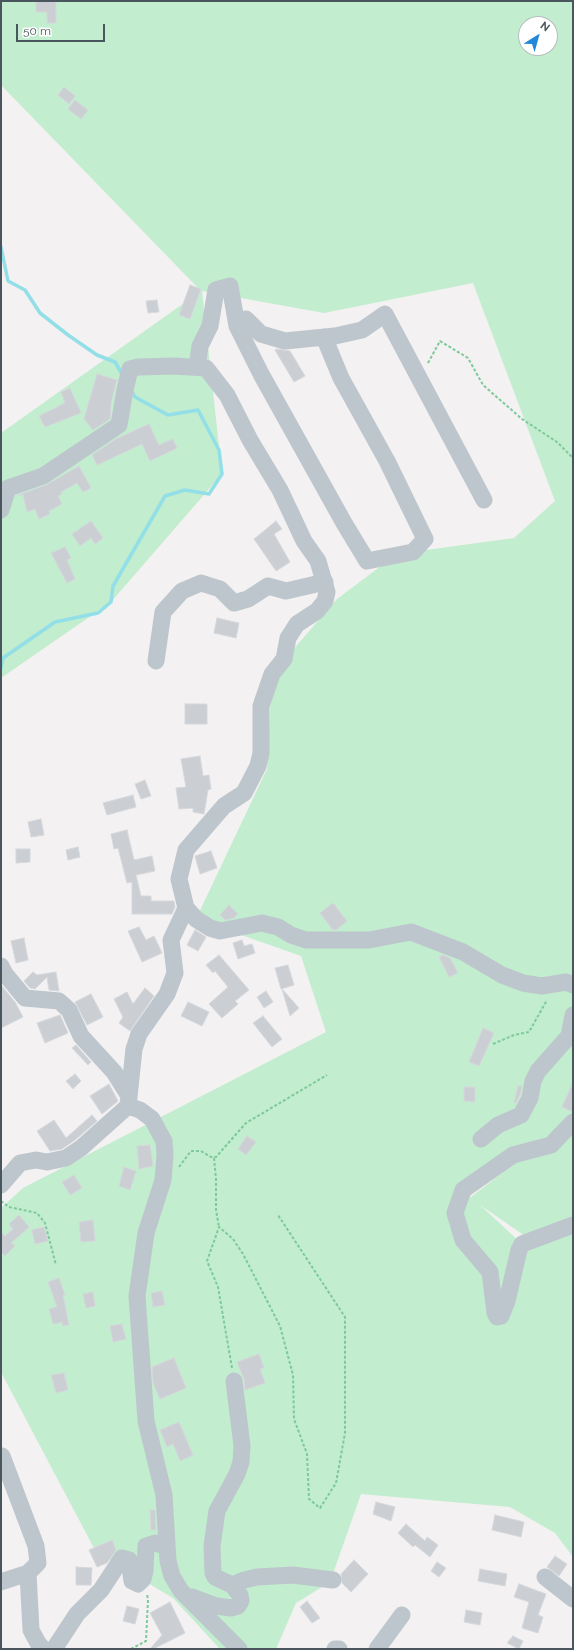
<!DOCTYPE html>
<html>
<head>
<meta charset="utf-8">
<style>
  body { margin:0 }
  #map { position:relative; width:574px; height:1650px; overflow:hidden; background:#f3f1f1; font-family:Raleway,sans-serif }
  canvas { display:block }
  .frame { position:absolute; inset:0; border:2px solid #49565d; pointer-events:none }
  .north { position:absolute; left:518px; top:16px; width:40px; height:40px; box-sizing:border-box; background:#fff; border:1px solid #b6bbbe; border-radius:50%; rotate:37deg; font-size:11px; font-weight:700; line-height:16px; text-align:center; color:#49565d }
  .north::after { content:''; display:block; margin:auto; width:14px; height:18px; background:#2387da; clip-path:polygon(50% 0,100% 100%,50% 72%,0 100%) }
  .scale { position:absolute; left:16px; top:24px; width:89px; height:18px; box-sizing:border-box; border:2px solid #49565d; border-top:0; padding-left:5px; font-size:12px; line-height:14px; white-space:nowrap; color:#49565d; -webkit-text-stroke:3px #fff; paint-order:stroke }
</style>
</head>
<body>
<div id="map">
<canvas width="574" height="1650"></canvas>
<div class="frame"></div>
<div class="north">N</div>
<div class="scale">50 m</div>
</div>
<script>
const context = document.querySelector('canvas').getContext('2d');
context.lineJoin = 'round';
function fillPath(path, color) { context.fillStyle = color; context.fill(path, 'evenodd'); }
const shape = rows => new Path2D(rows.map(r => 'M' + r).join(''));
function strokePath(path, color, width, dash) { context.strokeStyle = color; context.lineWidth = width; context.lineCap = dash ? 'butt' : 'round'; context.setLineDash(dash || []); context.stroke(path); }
fillPath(shape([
  [1,1,573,1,573,1219,528,1238,480,1205,522,1244,573,1221,573,1557,555,1533,510,1507,361,1494,330,1582,296,1603,276,1649,220,1649,173,1598,96,1552,1,1372,1,1208,23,1188,326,1032,301,956,196,919,267,769,272,674,337,599,397,554,514,538,555,501,473,283,324,313,202,291,222,474,111,602,1,678,1,433,201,291,1,85],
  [526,24,550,24,550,48,526,48],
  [561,1128,471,1197,464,1190]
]), '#c2edce');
strokePath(shape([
  [1,247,8,281,25,290,40,313,68,335,97,355,115,362,122,374],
  [1,668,3,658,55,622,98,613,111,602,113,586,165,496,185,490,209,494,222,474,219,450,198,410,168,415,135,397,131,390]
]), '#92dfe8', 3.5);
const building = shape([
  [36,1,56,1,56,23,47,23,47,12,36,12,36,1],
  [64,87,75,96,69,104,58,95,64,87],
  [75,100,88,110,81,119,68,109,75,100],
  [190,285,201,289,190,319,179,315,190,285],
  [157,300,159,312,148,313,146,301,157,300],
  [277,349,290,351,305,376,294,382,275,350,277,349],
  [97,374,117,380,111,403,110,419,93,430,84,419,97,374],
  [70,388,81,413,45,427,39,416,65,403,61,392,70,388],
  [149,424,159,445,173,439,177,448,150,461,142,444,97,465,92,455,116,439,149,424],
  [79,466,91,488,83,492,77,483,61,492,62,494,58,496,62,504,49,511,50,514,39,519,35,509,27,512,23,495,18,495,46,485,79,466],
  [91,521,103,538,95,544,91,538,80,546,72,534,91,521],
  [276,521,282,529,274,534,290,562,276,571,254,539,276,521],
  [65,547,71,558,67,560,75,579,67,583,51,553,65,547],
  [217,618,239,623,236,638,214,633,217,618],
  [185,704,207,704,207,724,185,724,185,704],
  [200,756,203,776,209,775,211,789,208,790,204,814,193,812,193,808,179,809,176,788,186,787,181,759,200,756],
  [145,780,151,796,141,799,135,784,145,780],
  [133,795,136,807,107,815,103,803,133,795],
  [41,819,44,835,31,837,28,822,41,819],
  [127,830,134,860,152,856,155,871,136,875,141,896,151,896,151,901,174,901,175,907,172,914,132,914,132,882,127,883,118,848,114,849,111,834,127,830],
  [78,847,80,857,68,860,66,850,78,847],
  [16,849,30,849,30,862,16,863,16,849],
  [211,851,217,868,200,874,195,856,211,851],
  [333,903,347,921,336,930,333,930,320,913,333,903],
  [229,905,238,914,234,918,225,920,220,915,229,905],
  [139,927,146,940,154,936,162,953,142,962,128,931,139,927],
  [195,930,206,937,198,951,187,945,195,930],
  [24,938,28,960,16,963,11,941,24,938],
  [242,940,244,946,252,944,255,953,238,959,233,943,242,940],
  [219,955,249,990,235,1001,238,1004,222,1018,209,1004,228,987,215,971,213,973,206,965,219,955],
  [443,955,450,958,458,973,449,977,439,957,443,955],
  [288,965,294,985,281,989,275,968,288,965],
  [33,972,37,975,56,972,59,991,49,990,47,977,35,989,30,988,24,981,33,972],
  [1,985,15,1002,23,1017,1,1028,1,985],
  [145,988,154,996,130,1031,119,1023,123,1017,114,999,127,992,133,1004,145,988],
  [282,989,299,1008,290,1016,282,989],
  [266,991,273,1002,264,1008,257,997,266,991],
  [91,994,103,1017,87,1025,75,1002,91,994],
  [188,1002,209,1012,202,1026,181,1016,188,1002],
  [60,1015,68,1033,45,1043,37,1023,60,1015],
  [263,1016,282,1039,272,1047,253,1023,263,1016],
  [483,1028,494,1033,479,1066,469,1062,483,1028],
  [76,1045,91,1062,88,1065,72,1048,76,1045],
  [75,1074,81,1081,73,1089,66,1081,75,1074],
  [573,1082,573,1112,562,1107,573,1082],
  [109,1084,118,1101,102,1114,90,1096,109,1084],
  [518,1086,522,1086,520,1095,516,1103,514,1103,518,1086],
  [464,1087,475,1087,475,1102,464,1101,464,1087],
  [92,1115,97,1121,75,1140,62,1149,50,1151,37,1131,54,1120,66,1138,92,1115],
  [247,1136,256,1142,246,1155,238,1149,247,1136],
  [150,1145,153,1166,139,1169,137,1146,150,1145],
  [124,1167,136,1171,130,1190,119,1186,124,1167],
  [74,1175,82,1188,70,1195,62,1182,74,1175],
  [19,1215,29,1227,11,1243,15,1246,5,1256,1,1252,1,1232,5,1236,13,1229,9,1224,19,1215],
  [93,1220,95,1241,81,1242,79,1222,93,1220],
  [44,1227,48,1241,35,1244,32,1230,44,1227],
  [59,1278,65,1295,63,1295,69,1325,63,1326,62,1322,53,1324,49,1309,57,1307,48,1282,59,1278],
  [162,1291,165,1305,153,1307,151,1293,162,1291],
  [93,1292,95,1306,86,1308,83,1294,93,1292],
  [122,1324,126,1339,113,1342,110,1326,122,1324],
  [259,1354,264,1368,260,1369,265,1383,245,1390,244,1379,237,1362,259,1354],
  [174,1358,186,1388,160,1399,153,1383,152,1367,174,1358],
  [64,1373,68,1390,56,1393,51,1375,64,1373],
  [179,1422,193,1455,180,1461,173,1444,167,1447,160,1430,179,1422],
  [376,1502,395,1507,391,1521,373,1514,376,1502],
  [150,1510,155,1510,156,1530,151,1530,150,1510],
  [495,1515,524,1522,521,1537,492,1530,495,1515],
  [406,1524,425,1541,427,1537,438,1545,430,1557,415,1545,413,1547,398,1533,406,1524],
  [112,1540,116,1550,107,1563,97,1567,89,1550,112,1540],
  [555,1556,567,1564,559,1576,547,1567,555,1556],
  [354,1560,368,1574,351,1592,342,1583,341,1574,354,1560],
  [437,1562,446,1568,439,1577,431,1571,437,1562],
  [76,1567,92,1568,91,1585,76,1585,76,1567],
  [480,1569,507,1574,505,1586,478,1581,480,1569],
  [519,1584,546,1594,538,1615,543,1617,538,1633,522,1628,529,1602,514,1597,519,1584],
  [307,1601,320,1618,312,1623,300,1607,307,1601],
  [170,1602,185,1633,153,1649,150,1649,162,1635,150,1613,170,1602],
  [127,1606,139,1609,135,1624,123,1621,127,1606],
  [466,1610,482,1613,480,1625,464,1622,466,1610],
  [513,1636,523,1641,519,1649,507,1643,513,1636]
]);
fillPath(building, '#cbced3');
strokePath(building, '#d5d8dc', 1);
strokePath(shape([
  [428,363,440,341,468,358,483,385,522,419,557,442,573,458],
  [493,1044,514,1035,529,1032,547,1000],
  [214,1158,216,1179,216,1210,219,1227],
  [179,1167,191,1151,201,1151,211,1157,216,1157,246,1123,327,1075],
  [1,1201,9,1207,37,1213,45,1223,56,1265],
  [232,1368,218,1287,207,1261,219,1227,233,1239,243,1254,280,1326,293,1375,294,1419,307,1454,309,1499,320,1508,336,1483,345,1433,345,1317,278,1215],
  [131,1649,146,1641,148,1600,147,1594]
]), '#7cca9b', 2, [3, 2]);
strokePath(shape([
  [246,319,261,334,285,341,335,336,362,330,385,314,484,500],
  [197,367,200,346,210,326,216,290,230,286,237,326,261,374,344,523,367,561,413,552,425,539,387,461,341,378,324,337],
  [1,510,8,488,43,476,119,425,125,390,130,369,138,367,174,366,206,368,227,395,250,440,280,490,304,541,318,561,327,592,325,601,317,611,297,624,288,638,284,659,272,674,261,706,261,753,258,766,244,793,224,806,186,850,179,879,186,908,171,940,175,973,167,994,139,1034,134,1049,128,1106,81,1148,66,1158,47,1162,36,1160,20,1163,1,1185],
  [156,661,163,612,182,591,201,583,220,589,234,603,248,599,268,586,286,591,325,582],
  [186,908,196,919,210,928,220,931,262,923,278,927,291,935,306,940,369,940,411,932,463,952,502,975,523,983,542,986,566,982,573,985],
  [1,966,5,974,25,998,59,1001,69,1010,81,1036,114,1072,129,1096],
  [128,1106,140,1110,152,1119,164,1141,165,1155,163,1180,146,1233,137,1296,146,1421,164,1495,168,1561,172,1576,181,1591,239,1649],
  [573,1122,551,1145,513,1155,463,1190,455,1213,463,1240,490,1272,495,1313,497,1317,501,1316,507,1301,519,1250,522,1244,573,1225],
  [481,1139,498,1125,521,1115,530,1098,533,1081,538,1071,569,1036,573,1015],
  [2,1456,36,1546,38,1563,28,1573],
  [545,1577,573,1599],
  [1,1582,28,1573,31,1630,38,1643,43,1649],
  [232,1585,244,1580,257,1577,293,1575,333,1580],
  [192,1597,216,1606,231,1608,238,1606,241,1601,240,1595,232,1585,215,1577,213,1573,212,1546,217,1511,237,1474,241,1462,242,1446,234,1381],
  [54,1649,77,1614,101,1590,122,1558,129,1560,132,1581,138,1584,143,1579,145,1571,146,1546,155,1543,166,1546],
  [335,1649,339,1649],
  [377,1649,402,1615]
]), '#bdc6cc', 17);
</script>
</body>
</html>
